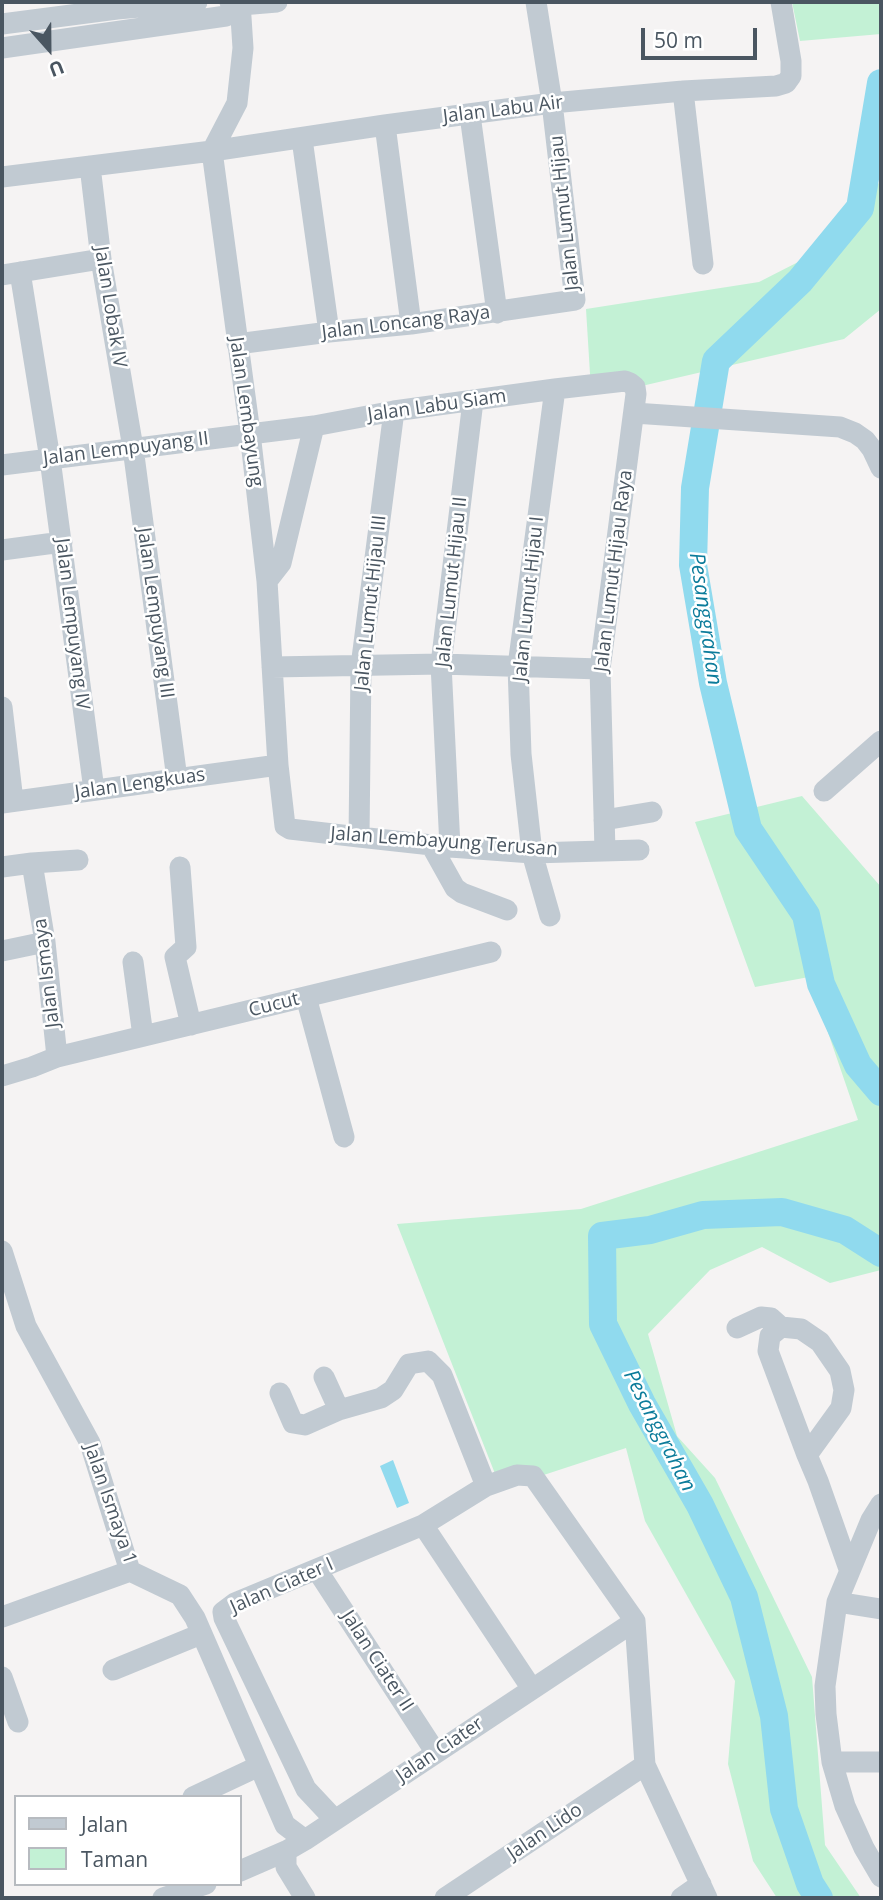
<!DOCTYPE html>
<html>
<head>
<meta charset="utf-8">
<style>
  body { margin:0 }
  #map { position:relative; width:883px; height:1900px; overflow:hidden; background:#f5f3f3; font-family:"Open Sans",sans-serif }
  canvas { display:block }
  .frame { position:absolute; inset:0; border:4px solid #4a5661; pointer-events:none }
  .legend { position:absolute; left:14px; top:1795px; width:228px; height:91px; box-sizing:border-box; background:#fff; border:2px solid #b7bbc0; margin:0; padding:9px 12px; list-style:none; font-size:21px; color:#4a5661 }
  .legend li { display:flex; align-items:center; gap:14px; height:35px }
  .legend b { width:35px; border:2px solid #b7bbc0 }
  .north { position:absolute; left:14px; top:14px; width:70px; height:70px; -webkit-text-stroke:5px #fff; paint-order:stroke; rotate:159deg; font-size:19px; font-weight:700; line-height:28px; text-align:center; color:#4a5661 }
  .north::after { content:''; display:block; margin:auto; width:24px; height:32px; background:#4a5661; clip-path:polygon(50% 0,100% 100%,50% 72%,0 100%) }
  .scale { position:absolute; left:641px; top:28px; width:116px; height:32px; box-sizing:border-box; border:4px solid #4a5661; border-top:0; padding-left:9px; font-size:21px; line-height:24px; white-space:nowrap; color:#4a5661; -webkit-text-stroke:5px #fff; paint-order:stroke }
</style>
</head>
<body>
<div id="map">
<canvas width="883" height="1900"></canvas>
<div class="frame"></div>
<ul class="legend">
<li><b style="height:9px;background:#c1cad2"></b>Jalan</li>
<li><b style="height:19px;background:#c3f1d5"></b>Taman</li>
</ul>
<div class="north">U</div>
<div class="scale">50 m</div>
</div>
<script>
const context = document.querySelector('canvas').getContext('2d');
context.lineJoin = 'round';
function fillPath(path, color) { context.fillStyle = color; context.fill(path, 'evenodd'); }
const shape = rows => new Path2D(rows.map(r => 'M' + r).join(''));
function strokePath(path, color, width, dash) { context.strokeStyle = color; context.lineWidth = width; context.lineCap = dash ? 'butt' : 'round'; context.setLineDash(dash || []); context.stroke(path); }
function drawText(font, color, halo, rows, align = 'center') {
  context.font = font + ' "Open Sans",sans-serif'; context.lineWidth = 5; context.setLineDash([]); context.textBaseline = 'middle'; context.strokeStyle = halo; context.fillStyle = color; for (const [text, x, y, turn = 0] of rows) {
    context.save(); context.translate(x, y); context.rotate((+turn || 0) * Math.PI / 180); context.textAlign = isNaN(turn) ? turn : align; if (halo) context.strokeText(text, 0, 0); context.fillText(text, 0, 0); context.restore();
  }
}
fillPath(shape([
  [792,2,881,2,881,34,800,41],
  [881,179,881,309,844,339,646,385,591,390,586,309,759,282,851,235],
  [802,796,881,887,881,1270,830,1283,762,1247,710,1270,648,1334,677,1436,715,1478,812,1677,825,1845,861,1898,777,1898,753,1861,728,1764,735,1681,645,1521,626,1448,501,1489,397,1224,581,1209,858,1120,809,977,755,987,695,822]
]), '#c3f1d5');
fillPath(shape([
  [393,1460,409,1503,397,1508,380,1466]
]), '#90daee');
strokePath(shape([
  [881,83,860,208,800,281,716,361,695,488,693,565,713,683,748,829,806,915,821,984,858,1065,881,1092],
  [819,1898,810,1884,784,1809,774,1716,744,1597,700,1505,642,1404,603,1324,602,1236,650,1230,703,1215,782,1212,845,1230,881,1253]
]), '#90daee', 28);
strokePath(shape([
  [230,2,241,5,277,2],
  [240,2,243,48,237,103,212,151,250,433,267,581,278,765,285,826,290,829,359,837,450,847,532,853,639,850],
  [2,24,117,9,197,2],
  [2,48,226,16,241,5],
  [683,91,703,264],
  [470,115,497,313],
  [385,125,411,324],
  [302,139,329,332],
  [90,166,101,259,133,448,177,779],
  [2,177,212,151,385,125,552,103,683,91,776,86,786,83,791,76,791,61,781,2],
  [20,272,50,459,94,790],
  [2,275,101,259],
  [237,344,329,332,411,324,575,300,552,103,536,2],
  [634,413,840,427,855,433,865,440,872,449,881,468],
  [2,465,314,426,394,411,555,389,625,381,630,383,635,387,636,394,600,669,605,851],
  [2,550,62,542],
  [267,581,281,563,314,426],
  [272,667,441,664,600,669],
  [2,707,13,801],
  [824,791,881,741],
  [2,803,278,765],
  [604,820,652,812],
  [359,837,361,666,394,411],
  [431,845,455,888,462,893,507,910],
  [450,847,441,664,473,401],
  [32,863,45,942,57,1057],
  [2,867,32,863,78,860],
  [180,867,186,947,175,957,191,1025],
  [550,916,532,853,521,754,518,666,555,389],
  [2,951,45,942],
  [133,962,143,1036],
  [306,997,344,1137],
  [2,1076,32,1067,57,1057,491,952],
  [2,1251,26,1326,90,1443,130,1571,180,1595,195,1618,285,1825,305,1840],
  [737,1328,761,1317,771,1318,781,1327],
  [324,1377,339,1410,381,1398,393,1390,409,1364,428,1361,442,1375,486,1486],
  [280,1393,293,1423,305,1425,339,1410],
  [807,1455,841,1408,844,1390,840,1371,820,1342,801,1329,781,1327,770,1336,768,1351,807,1455,818,1481,849,1569],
  [881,1504,871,1520,837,1602,825,1686,826,1714,832,1762,845,1806,864,1848,881,1877],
  [423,1525,532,1689],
  [317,1570,436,1753],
  [837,1602,881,1609],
  [2,1617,130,1571],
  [113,1670,201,1634],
  [2,1677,18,1722],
  [832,1762,881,1762],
  [193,1797,259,1766],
  [335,1820,306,1789,224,1618,223,1612,235,1603,423,1525,486,1486,517,1475,533,1476,635,1621,645,1765,707,1898],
  [286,1851,286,1867,305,1898],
  [240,1871,286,1851,305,1840,635,1621],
  [163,1898,206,1884],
  [445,1898,645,1765],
  [681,1898,701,1884]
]), '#c1cad2', 21);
drawText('19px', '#4a5661', '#fff', [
  ["Jalan Labu Air",503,110,-7],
  ["Jalan Lumut Hijau",565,213,-96],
  ["Jalan Lobak IV",110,307,81],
  ["Jalan Loncang Raya",406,323,-7],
  ["Jalan Labu Siam",437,406,-8],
  ["Jalan Lembayung",246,412,82],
  ["Jalan Lempuyang II",126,449,-7],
  ["Jalan Lumut Hijau Raya",614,571,-83],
  ["Jalan Lumut Hijau II",452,582,-84],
  ["Jalan Lumut Hijau I",529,599,-84],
  ["Jalan Lumut Hijau III",371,603,-84],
  ["Jalan Lempuyang III",155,613,82],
  ["Jalan Lempuyang IV",72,624,83],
  ["Jalan Lengkuas",140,784,-8],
  ["Jalan Lembayung Terusan",444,842,4],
  ["Jalan Ismaya",47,973,-97],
  ["Cucut",274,1005,-14],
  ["Jalan Ismaya 1",110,1504,71],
  ["Jalan Ciater I",282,1586,-24],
  ["Jalan Ciater II",377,1661,57],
  ["Jalan Ciater",440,1750,-34],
  ["Jalan Lido",545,1832,-34]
]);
drawText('italic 21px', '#0c7c9b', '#fff', [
  ["Pesanggrahan",705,619,82],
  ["Pesanggrahan",659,1431,63]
]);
</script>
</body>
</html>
